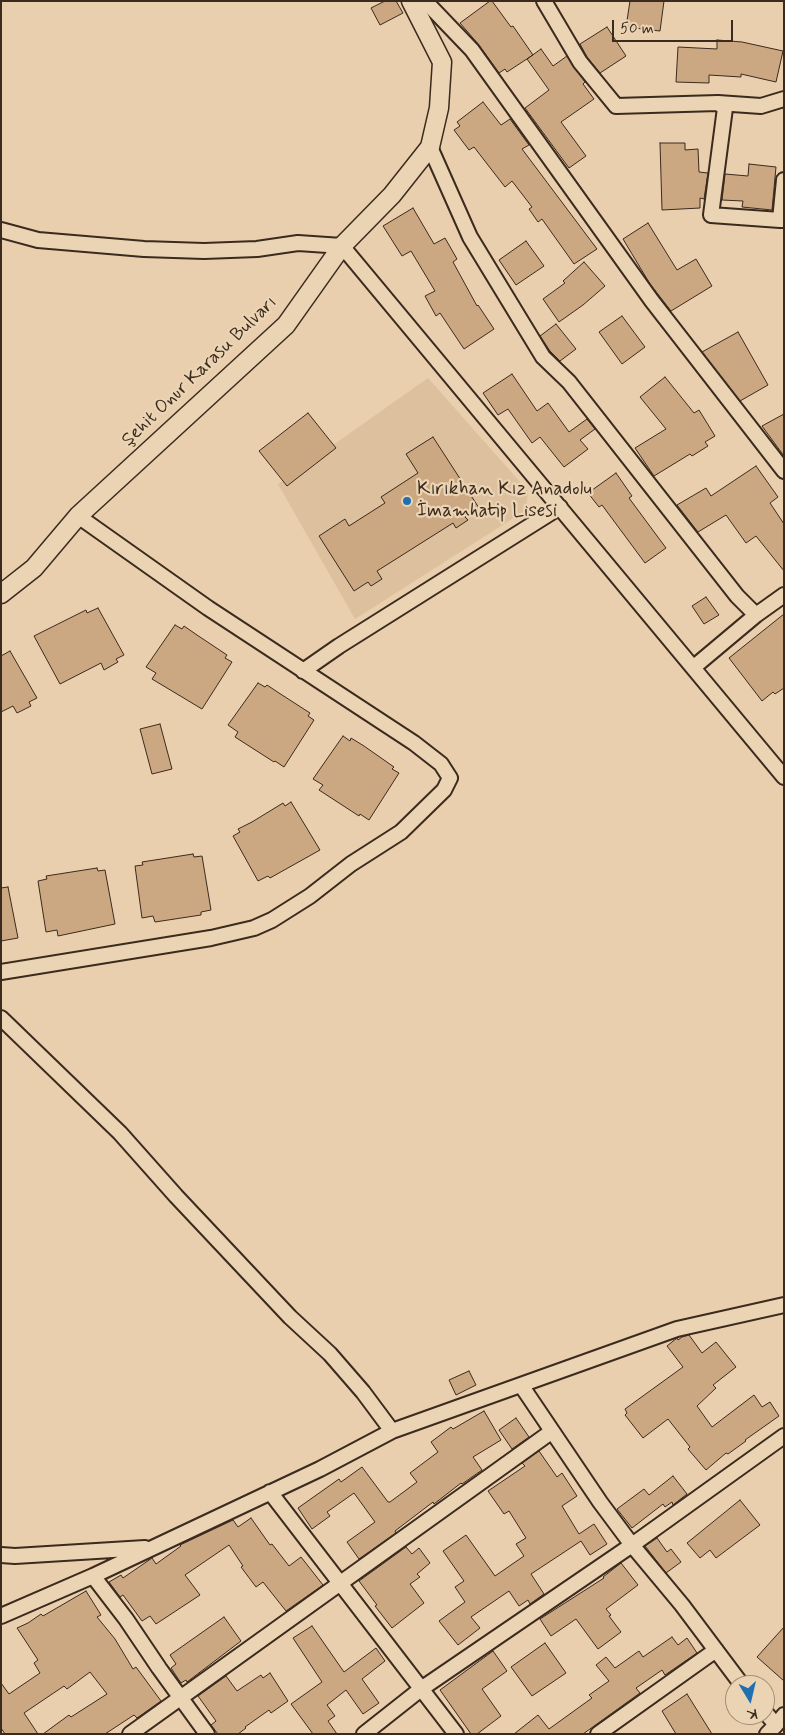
<!DOCTYPE html>
<html>
<head>
<meta charset="utf-8">
<style>
  body { margin:0 }
  #map { position:relative; width:785px; height:1735px; overflow:hidden; background:#e9cfad; font-family:Mynerve,sans-serif }
  canvas { display:block }
  .frame { position:absolute; inset:0; border:2px solid #3b2a1e; pointer-events:none }
  .north { position:absolute; left:725px; top:1675px; width:50px; height:50px; box-sizing:border-box; background:#ebd4b4; border:1px solid #a59078; border-radius:50%; rotate:171deg; font-size:14px; font-weight:700; line-height:20px; text-align:center; color:#3b2a1e }
  .north::after { content:''; display:block; margin:auto; width:18px; height:22px; background:#1f6fb2; clip-path:polygon(50% 0,100% 100%,50% 72%,0 100%) }
  .scale { position:absolute; left:612px; top:20px; width:121px; height:22px; box-sizing:border-box; border:2px solid #3b2a1e; border-top:0; padding-left:6px; font-size:15px; line-height:18px; white-space:nowrap; color:#3b2a1e; -webkit-text-stroke:4px #ebd4b4; paint-order:stroke }
</style>
</head>
<body>
<div id="map">
<canvas width="785" height="1735"></canvas>
<div class="frame"></div>
<div class="north">K</div>
<div class="scale">50 m</div>
</div>
<script>
const context = document.querySelector('canvas').getContext('2d');
context.lineJoin = 'round';
function fillPath(path, color) { context.fillStyle = color; context.fill(path, 'evenodd'); }
const shape = rows => new Path2D(rows.map(r => 'M' + r).join(''));
function strokePath(path, color, width, dash) { context.strokeStyle = color; context.lineWidth = width; context.lineCap = dash ? 'butt' : 'round'; context.setLineDash(dash || []); context.stroke(path); }
function drawText(font, color, halo, rows, align = 'center') {
  context.font = font + ' Mynerve,sans-serif'; context.lineWidth = 4.5; context.setLineDash([]); context.textBaseline = 'middle'; context.strokeStyle = halo; context.fillStyle = color; for (const [text, x, y, turn = 0] of rows) {
    context.save(); context.translate(x, y); context.rotate((+turn || 0) * Math.PI / 180); context.textAlign = isNaN(turn) ? turn : align; if (halo) context.strokeText(text, 0, 0); context.fillText(text, 0, 0); context.restore();
  }
}
fillPath(shape([
  [428,378,528,491,526,510,355,619,278,484]
]), '#ddc09d');
const building = shape([
  [385,1,396,1,403,13,380,25,371,8,385,1],
  [490,1,492,1,511,27,513,26,533,55,507,72,505,69,499,73,479,45,460,23,490,1],
  [630,1,664,1,660,31,626,27,630,1],
  [607,27,626,56,600,73,587,57,580,44,607,27],
  [717,40,742,42,783,51,776,82,741,74,741,77,709,75,709,83,676,82,678,47,717,49,717,40],
  [541,49,553,66,567,56,585,82,583,84,594,99,561,122,586,156,569,168,525,108,549,90,527,59,541,49],
  [483,102,501,125,510,119,529,145,522,149,597,249,574,264,542,219,538,222,529,209,532,207,512,181,505,187,474,147,469,150,454,130,460,126,457,122,483,102],
  [660,143,685,143,685,150,698,149,699,172,708,173,704,199,700,198,700,208,662,210,660,143],
  [749,164,776,167,772,210,742,207,743,201,722,200,725,174,748,176,749,164],
  [413,208,434,244,445,238,457,259,453,262,477,306,478,305,494,329,464,349,440,313,436,316,425,296,435,291,411,251,402,256,383,226,413,208],
  [648,223,677,270,696,259,712,286,671,311,650,284,623,239,648,223],
  [526,241,544,266,516,285,499,260,526,241],
  [584,262,605,286,583,305,559,322,543,299,565,283,563,281,584,262],
  [622,316,645,347,622,364,599,332,622,316],
  [556,324,576,349,560,361,550,351,540,336,556,324],
  [738,332,768,385,740,401,702,352,738,332],
  [512,374,537,411,548,403,569,432,587,419,595,429,580,440,588,449,564,467,540,437,532,443,508,409,498,415,483,393,512,374],
  [665,377,694,413,699,410,715,436,705,442,708,446,692,456,690,454,654,476,635,448,666,429,640,397,665,377],
  [308,413,336,448,287,486,259,451,308,413],
  [784,414,784,456,762,426,784,414],
  [433,437,479,508,465,517,468,520,456,528,453,523,377,571,382,579,371,586,368,582,354,591,319,536,345,519,349,526,385,503,381,497,418,473,406,454,433,437],
  [756,466,778,497,770,503,784,524,784,571,756,536,746,543,726,515,698,532,677,505,706,488,711,496,756,466],
  [616,473,632,496,629,498,666,548,645,563,602,505,599,507,588,493,616,473],
  [706,597,719,615,704,624,692,606,706,597],
  [98,608,124,655,116,659,118,662,104,670,101,663,60,684,34,636,86,610,87,613,98,608],
  [784,614,784,688,775,694,773,692,762,701,729,658,784,614],
  [175,625,182,629,184,626,197,635,227,655,225,658,232,662,202,709,152,679,156,673,146,667,175,625],
  [10,651,37,698,29,702,31,706,17,713,13,706,1,712,1,656,10,651],
  [258,683,265,687,267,685,279,693,310,713,308,716,314,720,284,767,275,761,274,762,235,737,238,732,228,725,258,683],
  [160,724,172,769,152,774,140,729,160,724],
  [343,736,350,741,351,738,364,746,394,767,392,769,399,773,369,820,360,814,359,816,319,790,323,785,313,779,343,736],
  [291,802,320,850,270,878,268,876,258,881,233,836,240,832,238,829,252,822,283,803,285,806,291,802],
  [193,854,194,857,202,856,211,910,201,912,201,915,155,922,153,916,142,918,135,866,143,865,142,862,193,854],
  [97,868,98,871,105,870,115,924,58,936,57,930,46,932,38,881,47,879,46,876,97,868],
  [8,887,18,938,1,941,1,888,8,887],
  [689,1335,702,1353,716,1342,736,1367,713,1385,716,1388,697,1406,712,1427,754,1395,762,1407,770,1402,779,1416,745,1440,746,1441,728,1454,726,1453,706,1470,688,1449,690,1447,668,1419,643,1438,625,1415,627,1413,625,1409,683,1367,667,1346,677,1338,678,1340,682,1337,689,1335],
  [469,1371,476,1385,456,1395,449,1380,469,1371],
  [484,1411,501,1440,473,1457,482,1470,462,1484,461,1483,434,1504,433,1502,395,1531,396,1533,359,1559,347,1542,375,1522,354,1493,327,1512,330,1516,312,1529,298,1508,339,1479,341,1482,362,1467,388,1502,390,1502,417,1482,410,1473,438,1452,431,1442,451,1427,453,1429,484,1411],
  [516,1418,529,1437,512,1449,499,1430,516,1418],
  [539,1451,557,1477,562,1473,577,1496,562,1506,579,1534,594,1524,607,1544,590,1555,581,1541,531,1574,544,1594,530,1604,528,1600,519,1606,509,1591,471,1617,480,1628,458,1645,439,1621,465,1602,455,1587,464,1581,443,1551,466,1535,495,1576,524,1556,516,1544,526,1538,509,1511,504,1514,488,1491,525,1466,522,1463,539,1451],
  [673,1476,687,1494,673,1505,672,1502,665,1507,663,1504,632,1528,617,1509,644,1489,649,1495,673,1476],
  [740,1500,760,1525,716,1558,710,1550,700,1558,687,1543,740,1500],
  [251,1518,270,1545,272,1544,289,1566,301,1557,323,1585,286,1611,263,1582,256,1587,241,1567,243,1566,229,1545,185,1575,200,1595,156,1624,150,1616,142,1621,123,1595,120,1597,109,1582,121,1575,123,1578,152,1558,156,1564,181,1546,180,1545,233,1520,238,1527,251,1518],
  [657,1538,667,1552,671,1549,681,1562,666,1573,645,1546,657,1538],
  [406,1547,412,1554,419,1548,430,1563,417,1574,420,1577,410,1584,424,1603,392,1628,375,1606,377,1605,359,1581,406,1547],
  [621,1563,638,1585,606,1609,611,1615,609,1616,621,1632,598,1649,576,1619,551,1636,540,1619,604,1578,603,1577,621,1563],
  [86,1591,101,1615,97,1617,115,1639,133,1669,136,1667,161,1701,137,1718,134,1715,105,1734,43,1734,69,1715,71,1717,107,1694,90,1672,67,1689,64,1686,24,1713,38,1734,5,1734,1,1728,1,1683,9,1694,40,1673,34,1663,38,1660,17,1628,28,1623,41,1614,43,1616,86,1591],
  [224,1617,241,1641,187,1682,186,1680,181,1683,171,1668,176,1664,170,1655,224,1617],
  [312,1626,344,1672,376,1648,385,1661,362,1679,379,1703,363,1714,346,1690,327,1705,335,1716,328,1721,337,1734,313,1734,291,1704,322,1682,293,1638,312,1626],
  [784,1627,784,1681,757,1657,784,1627],
  [672,1637,678,1645,687,1638,697,1653,665,1675,662,1670,636,1688,640,1693,583,1734,514,1734,538,1715,549,1729,592,1698,589,1695,609,1681,596,1665,606,1657,615,1668,639,1651,643,1657,672,1637],
  [545,1643,566,1673,532,1696,511,1667,545,1643],
  [493,1651,507,1671,482,1689,501,1716,477,1734,471,1734,440,1690,493,1651],
  [270,1673,288,1701,271,1713,269,1710,245,1727,246,1728,238,1734,218,1734,211,1725,216,1721,198,1696,226,1676,237,1691,261,1675,263,1678,270,1673],
  [687,1694,712,1734,676,1734,662,1711,687,1694]
]);
fillPath(building, '#cca882');
strokePath(building, '#3b2a1e', 1);
const minor = shape([
  [425,1,472,50,652,301,784,471],
  [544,1,580,62,616,106,718,103,725,108,711,215,780,220],
  [718,103,761,106,784,99],
  [430,147,470,237,543,357,569,382,737,596,756,615],
  [784,180,780,220,784,220],
  [1,230,38,240,144,249,204,251,257,249,298,243,342,246,784,777],
  [694,667,756,615,784,595],
  [303,671,339,646,560,507],
  [1,972,211,938,254,928,272,920,310,896,351,864,401,832,444,790,450,778,441,764,414,743,208,608,78,516],
  [1,1018,120,1133,176,1196,290,1317,330,1354,363,1392,392,1431],
  [521,1385,600,1502,632,1545,682,1605,742,1685],
  [270,1492,456,1734],
  [1,1555,15,1556,145,1548],
  [93,1576,126,1619,159,1668,207,1734],
  [1,1616,93,1576,320,1469,392,1431,677,1329,784,1305],
  [765,1712,776,1725],
  [130,1734,551,1432],
  [364,1734,421,1689,632,1545,784,1436],
  [598,1734,716,1650],
  [767,1734,776,1725,784,1715]
]);
const tertiary = shape([
  [1,594,34,568,78,516,286,325,342,246,392,195,430,147,439,108,442,62,411,1]
]);
strokePath(minor, '#3b2a1e', 18);
strokePath(tertiary, '#3b2a1e', 21);
strokePath(minor, '#ebd4b4', 14);
strokePath(tertiary, '#ebd4b4', 18);
for (const [x, y, r, color] of [
  [407,501,5,"#1f6fb2"]
]) { const dot = new Path2D(); dot.arc(x, y, r, 0, 2 * Math.PI); context.fillStyle = color; context.fill(dot); strokePath(dot, '#ebd4b4', 2); }
drawText('19px', '#3b2a1e', '#ebd4b4', [
  ["Şehit Onur Karasu Bulvarı",200,372,-44]
]);
drawText('19px', '#3b2a1e', '#ebd4b4', [
  ["Kırıkhan Kız Anadolu",417,490],
  ["İmamhatip Lisesi",417,512]
], 'left');
</script>
</body>
</html>
